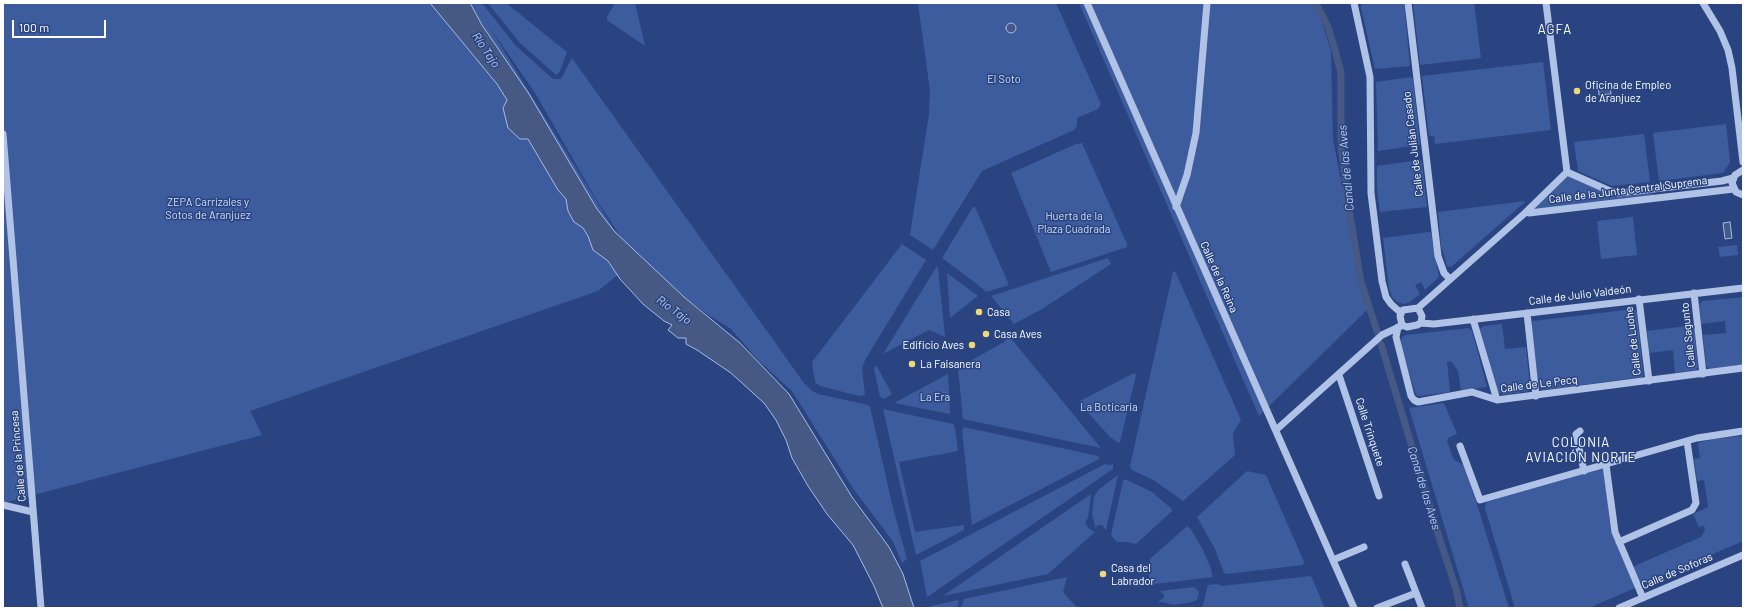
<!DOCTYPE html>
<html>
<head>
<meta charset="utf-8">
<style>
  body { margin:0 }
  #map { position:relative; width:1746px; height:611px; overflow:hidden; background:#294481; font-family:Barlow,sans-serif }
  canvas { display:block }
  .frame { position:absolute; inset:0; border:4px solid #fff; pointer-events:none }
  .scale { position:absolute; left:12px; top:20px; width:94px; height:18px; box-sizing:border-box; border:2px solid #fff; border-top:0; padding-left:5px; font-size:12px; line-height:14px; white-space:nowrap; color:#fff; -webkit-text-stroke:3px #294481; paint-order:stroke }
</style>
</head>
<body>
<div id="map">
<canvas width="1746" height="611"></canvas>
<div class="frame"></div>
<div class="scale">100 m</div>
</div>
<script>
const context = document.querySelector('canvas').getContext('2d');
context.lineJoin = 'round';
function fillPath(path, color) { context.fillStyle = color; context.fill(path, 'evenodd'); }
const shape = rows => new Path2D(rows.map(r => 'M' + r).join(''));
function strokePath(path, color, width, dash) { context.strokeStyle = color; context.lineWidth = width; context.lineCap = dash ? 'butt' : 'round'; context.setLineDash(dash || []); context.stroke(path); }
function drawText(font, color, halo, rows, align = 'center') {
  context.font = font + ' Barlow,sans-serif'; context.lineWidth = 3; context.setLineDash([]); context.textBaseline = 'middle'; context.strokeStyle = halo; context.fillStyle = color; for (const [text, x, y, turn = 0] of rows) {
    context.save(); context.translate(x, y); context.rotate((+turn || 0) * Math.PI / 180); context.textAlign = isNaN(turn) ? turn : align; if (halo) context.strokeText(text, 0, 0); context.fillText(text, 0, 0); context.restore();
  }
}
fillPath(shape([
  [3,3,482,3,515,45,553,79,561,79,572,58,804,383,812,391,818,394,868,405,870,407,893,508,907,559,902,563,892,540,854,490,792,391,759,361,731,329,707,314,688,300,640,257,598,291,250,411,262,435,3,503],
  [488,25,535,93,596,199,619,234,613,228],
  [488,3,506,3,567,52,559,73,556,75,519,42],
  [615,3,635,3,645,46,607,20,607,17],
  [918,3,1056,3,1101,104,1098,109,1077,118,1077,126,1074,130,982,171,933,250,910,235,929,114,930,91],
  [1079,3,1316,3,1331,51,1333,140,1367,310,1259,416],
  [1362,3,1404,3,1410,66,1375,69,1361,8],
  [1413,3,1474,3,1481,58,1420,65],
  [1543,62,1551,130,1435,144,1434,136,1429,136,1422,76],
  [1411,77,1413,79,1420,145,1378,151,1376,82],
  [1726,124,1730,162,1723,173,1659,181,1653,133],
  [1644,134,1650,182,1612,186,1578,171,1574,142],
  [1082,143,1127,244,1127,247,1051,272,1011,173,1076,144],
  [1420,160,1422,162,1427,207,1380,212,1377,189,1377,166],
  [1568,176,1607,192,1652,191,1653,195,1537,209,1535,205],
  [1526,201,1451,267,1447,266,1441,245,1438,212],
  [973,207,975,207,1009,285,986,292,978,285,942,258],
  [1633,217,1637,255,1601,259,1597,221],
  [1429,232,1431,233,1439,277,1425,290,1421,282,1415,285,1420,294,1410,302,1404,304,1397,302,1392,297,1389,289,1383,238],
  [902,244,926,260,865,360,862,368,865,395,859,396,820,386,815,382,812,362],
  [1737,245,1738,255,1720,257,1718,247],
  [1108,258,1111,264,1042,309,1014,324,991,296],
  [937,266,938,268,945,337,929,330,883,354],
  [1175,271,1241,420,1235,429,1233,436,1235,455,1183,501,1155,481,1132,470,1130,466,1173,272],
  [947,273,978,296,950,318],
  [1743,297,1743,365,1709,369,1706,365,1703,335,1726,333,1725,321,1701,324,1699,304,1703,301],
  [1634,309,1637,312,1643,373,1642,377,1543,390,1539,388,1531,323,1533,321],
  [1502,324,1505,349,1526,347,1530,388,1529,391,1503,395,1498,392,1480,329,1483,326],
  [1694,325,1698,367,1696,370,1675,373,1673,350,1649,353,1647,331],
  [1469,328,1472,331,1487,387,1461,391,1458,371,1451,361,1447,362,1450,392,1419,396,1416,395,1404,356,1401,341,1402,337,1406,335],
  [1008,336,1009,336,1101,448,963,419,958,368,1004,342],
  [876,365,892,394,884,399,880,397,874,368],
  [1134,373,1136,375,1120,442,1119,443,1110,437,1082,406,1080,401],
  [948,374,950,414,894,403],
  [1444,403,1457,434,1448,438,1447,441,1454,460,1462,464,1464,467,1476,501,1509,608,1469,608,1409,408],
  [883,409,953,424,955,428,958,451,899,462,915,532,964,525,964,530,916,555],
  [964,427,1098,456,1099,459,972,525,962,430],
  [1743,436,1743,541,1641,585,1632,567,1701,537,1705,530,1704,526,1699,527,1693,514,1708,507,1704,480,1697,481,1694,459,1700,458,1698,443,1713,439],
  [1105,464,1109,465,1113,464,1113,469,927,597,920,561],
  [1601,468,1604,470,1610,523,1635,588,1589,608,1515,608,1485,508,1486,502],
  [1247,471,1266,475,1304,562,1303,565,1227,574,1224,573,1215,549,1197,517],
  [1118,475,1106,530,1102,525,1100,525,1097,526,1096,530,1092,514,1094,497,1098,490],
  [1125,479,1152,492,1172,509,1172,511,1136,544,1127,542,1117,542,1111,535,1123,481],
  [1091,494,1088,518,1085,522,1088,528,1095,532,1048,574,943,596],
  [1187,526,1190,528,1202,548,1210,566,1213,577,1155,584,1149,578,1150,559],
  [1311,576,1325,608,1202,608,1208,585,1217,584,1222,586],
  [1067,577,1063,592,1077,608,961,608,964,599],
  [1194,587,1199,592,1197,600,1192,602,1174,605,1158,601,1164,598,1164,595,1160,591],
  [958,600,959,601,957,608,930,608,931,606]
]), '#3d5c9e');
const water = shape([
  [430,3,470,3,482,25,529,94,597,209,615,232,684,297,740,343,789,394,852,497,889,547,903,574,914,608,883,608,874,586,853,545,827,514,808,486,792,458,786,440,776,420,764,403,731,373,697,350,686,344,686,338,678,338,668,330,672,325,664,321,643,304,620,279,608,261,593,250,588,236,583,228,574,222,568,211,566,199,558,190,528,139,520,139,508,128,503,108,507,100,497,84,430,3],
  '1006 28a5 5 0 1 1 10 0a5 5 0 1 1-10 0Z',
  [1610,84,1611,94,1599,95,1598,86,1610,84],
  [1730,222,1732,238,1725,239,1723,223,1730,222]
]);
fillPath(water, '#465985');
strokePath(water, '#a5bbe6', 1);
strokePath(shape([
  [1316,3,1328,27,1335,50,1341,73,1341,145,1348,203,1361,282,1378,334],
  [1381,344,1440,540,1456,589,1460,608]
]), '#465985', 7);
strokePath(shape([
  [1087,3,1354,608],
  [1354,3,1370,77,1371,193,1382,281,1386,297,1391,304,1401,313],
  [1408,3,1438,256,1444,273,1450,279],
  [1546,3,1567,172],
  [1703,3,1720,31,1728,50,1732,68,1743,162],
  [3,134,41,608],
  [1743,170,1735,175,1732,183,1736,192,1743,195],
  [1176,207,1187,175,1196,133,1207,3],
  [1527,211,1529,213,1734,189],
  [1694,293,1703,374],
  [1639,299,1649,381],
  [1418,308,1525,213,1567,172,1610,191,1619,193,1722,181,1733,178],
  [1418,308,1422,316,1421,323,1417,325,1407,327,1402,325,1400,316,1403,310,1418,308],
  [1527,313,1536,396],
  [1473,319,1497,400],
  [1421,323,1434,324,1743,288],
  [1398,327,1396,337,1411,396,1414,400,1418,402,1472,392,1497,400,1743,368],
  [1339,375,1379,496],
  [1276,430,1382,335,1401,326],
  [1580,431,1576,434,1584,471],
  [1460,446,1480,500,1697,438,1743,431],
  [1606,465,1615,532,1643,598],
  [3,505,33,512],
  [1619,542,1692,510,1696,503,1687,441],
  [1333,560,1364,547],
  [1405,564,1422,608],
  [1377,608,1416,593],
  [1619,608,1743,555]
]), '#b0c2e6', 7);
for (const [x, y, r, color] of [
  [1577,91,4,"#edda77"],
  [979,312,4,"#edda77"],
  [986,334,4,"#edda77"],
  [972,345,4,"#edda77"],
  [912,364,4,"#edda77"],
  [1103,574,4,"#edda77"]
]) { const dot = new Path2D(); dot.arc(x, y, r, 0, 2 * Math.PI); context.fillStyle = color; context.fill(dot); strokePath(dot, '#294481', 1.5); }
drawText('11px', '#d3def5', '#294481', [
  ["El Soto",1004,79],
  ["ZEPA Carrizales y",208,202],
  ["Sotos de Aranjuez",208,215],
  ["Huerta de la",1074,216],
  ["Plaza Cuadrada",1074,229],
  ["La Era",935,397],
  ["La Boticaria",1109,407]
]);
drawText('11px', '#fff', '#294481', [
  ["Oficina de Empleo",1585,85],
  ["de Aranjuez",1585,98],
  ["Casa",987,312],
  ["Casa Aves",994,334],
  ["Edificio Aves",964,345,"right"],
  ["La Faisanera",920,364],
  ["Casa del",1111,568],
  ["Labrador",1111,581]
], 'left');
drawText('11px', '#fff', '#294481', [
  ["Calle de Julián Casado",1413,144,-97],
  ["Calle de la Junta Central Suprema",1628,190,-7],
  ["Calle de la Reina",1219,277,66],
  ["Calle de Julio Valdeón",1580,295,-7],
  ["Calle Sagunto",1688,335,-96],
  ["Calle de Luohe",1633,341,-97],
  ["Calle de Le Pecq",1539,384,-7],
  ["Calle Trinquete",1370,432,72],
  ["Calle de la Princesa",18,456,-95],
  ["Calle de Soforas",1677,571,-23]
]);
drawText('italic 12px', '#bccced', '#294481', [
  ["Río Tajo",486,50,56],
  ["Canal de las Aves",1346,168,-95],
  ["Río Tajo",674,310,36],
  ["Canal de las Aves",1424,488,73]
]);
context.letterSpacing = '1px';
drawText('13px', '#fff', '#294481', [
  ["AGFA",1555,30],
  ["COLONIA",1581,443],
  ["AVIACIÓN NORTE",1581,458]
]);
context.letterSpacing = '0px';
</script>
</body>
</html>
